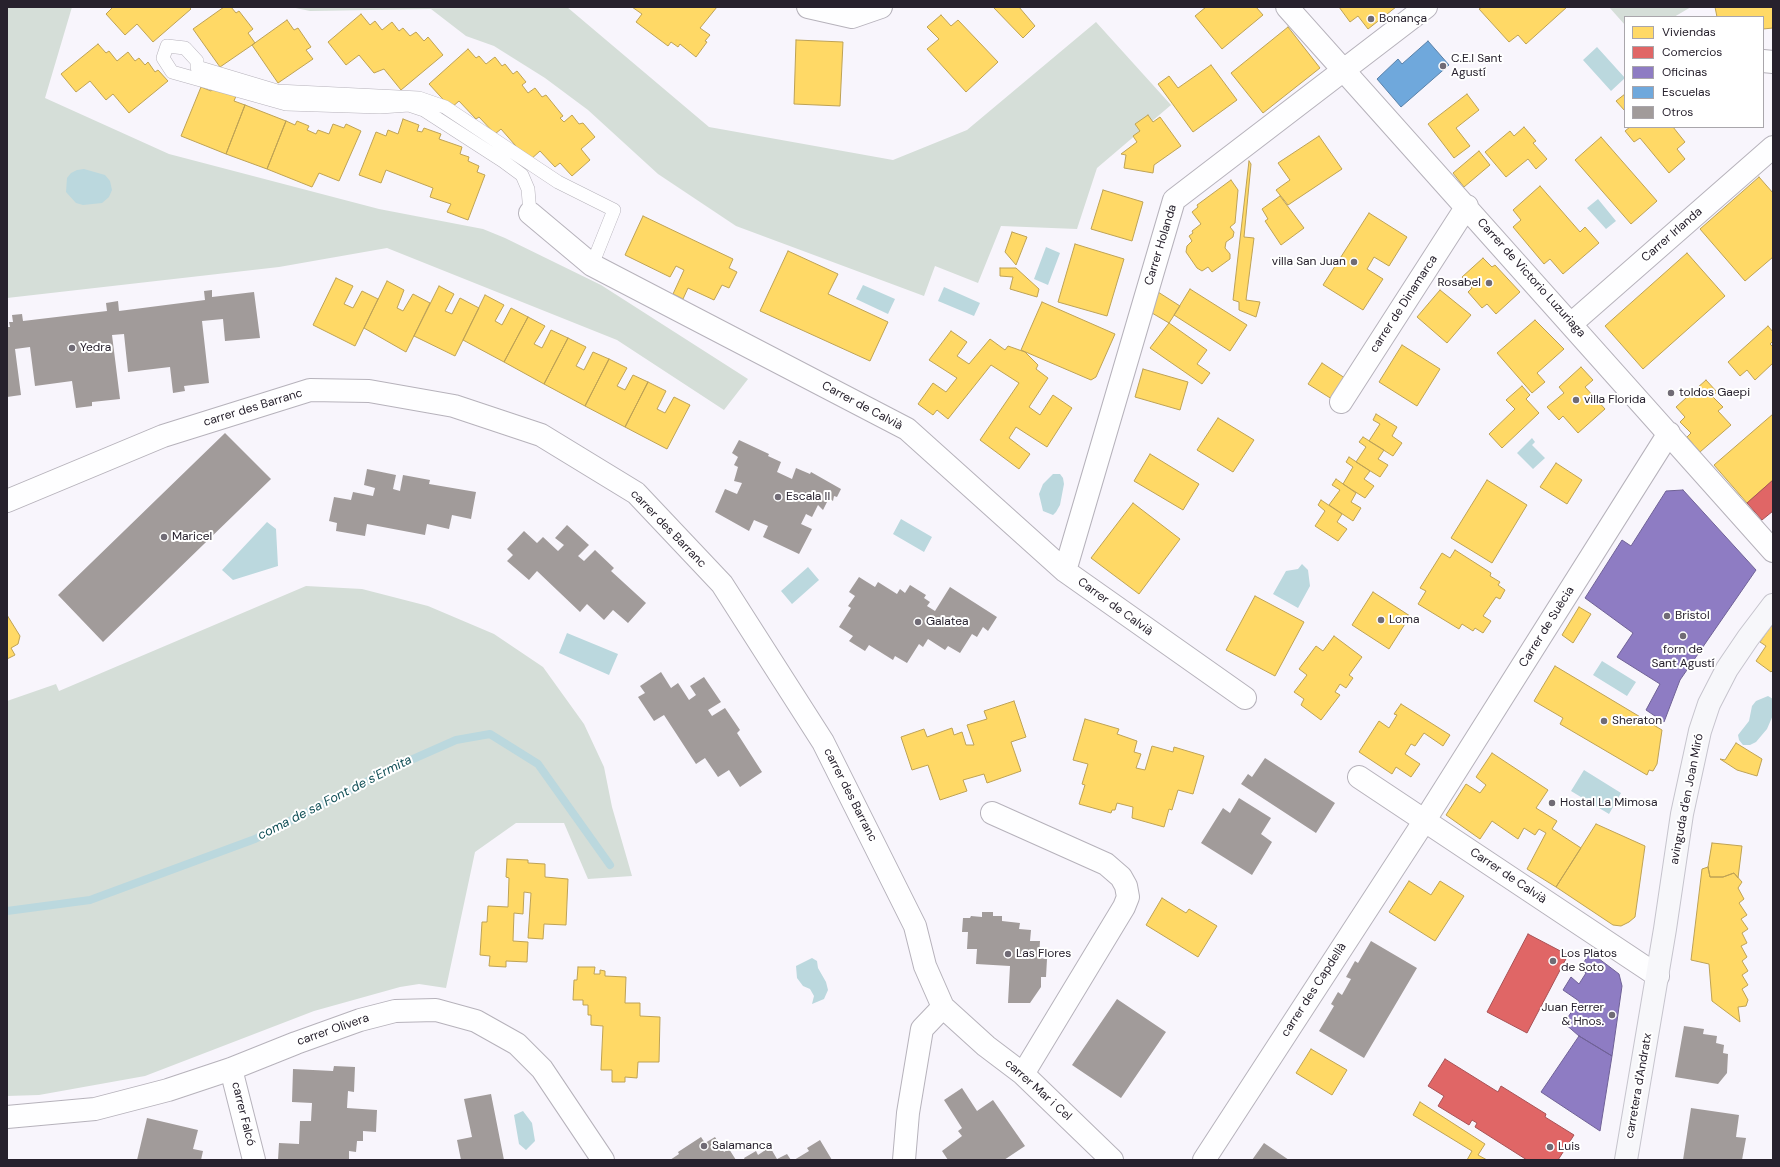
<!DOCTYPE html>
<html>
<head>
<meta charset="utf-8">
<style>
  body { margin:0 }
  #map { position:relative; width:1780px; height:1167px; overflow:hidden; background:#f8f5fc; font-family:"DM Sans",sans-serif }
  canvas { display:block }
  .frame { position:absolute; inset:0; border:8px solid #27212d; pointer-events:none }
  .legend { position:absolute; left:1624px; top:16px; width:140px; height:112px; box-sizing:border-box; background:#fff; border:1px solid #a9a6ab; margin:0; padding:5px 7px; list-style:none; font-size:12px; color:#27212d }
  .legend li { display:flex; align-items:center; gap:8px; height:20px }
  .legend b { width:20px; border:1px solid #a9a6ab }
</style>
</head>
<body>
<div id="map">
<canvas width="1780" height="1167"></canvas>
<div class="frame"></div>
<ul class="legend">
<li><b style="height:11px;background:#ffd966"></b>Viviendas</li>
<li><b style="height:11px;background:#e06666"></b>Comercios</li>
<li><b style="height:11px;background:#8e7cc3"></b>Oficinas</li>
<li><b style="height:11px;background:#6fa8dc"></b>Escuelas</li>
<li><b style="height:11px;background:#a19b9a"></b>Otros</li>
</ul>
</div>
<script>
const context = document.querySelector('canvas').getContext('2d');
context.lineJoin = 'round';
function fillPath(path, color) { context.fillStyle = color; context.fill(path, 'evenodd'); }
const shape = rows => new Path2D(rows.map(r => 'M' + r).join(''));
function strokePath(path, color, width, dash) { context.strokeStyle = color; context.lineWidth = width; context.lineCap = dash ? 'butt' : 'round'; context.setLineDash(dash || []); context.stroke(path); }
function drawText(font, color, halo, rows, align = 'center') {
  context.font = font + ' "DM Sans",sans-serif'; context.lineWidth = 4; context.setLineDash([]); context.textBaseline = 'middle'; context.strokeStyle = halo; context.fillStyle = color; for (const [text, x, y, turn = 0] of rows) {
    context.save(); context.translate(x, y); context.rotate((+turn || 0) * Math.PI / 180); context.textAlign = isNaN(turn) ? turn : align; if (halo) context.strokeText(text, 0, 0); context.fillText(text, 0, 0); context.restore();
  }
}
fillPath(shape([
  [7,7,72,7,45,98,169,154,379,209,483,229,505,238,601,285,748,379,724,410,617,340,387,248,279,267,7,298],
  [291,7,567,7,709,127,893,160,967,130,1096,22,1171,105,1097,168,1077,229,1001,226,978,283,935,266,924,296,736,226,658,174,588,110,545,78,494,46,466,36,431,9,310,11],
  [1609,7,1691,7,1674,17,1625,17,1625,25],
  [306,586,362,589,428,606,494,634,543,667,584,724,604,767,612,807,632,876,588,879,564,823,516,823,475,852,446,988,419,984,400,987,314,1011,145,1076,39,1095,7,1096,7,701,56,684,59,691]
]), '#d5ded8');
fillPath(shape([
  [1597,47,1625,78,1611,91,1583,60],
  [84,169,105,175,110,181,112,190,109,197,102,203,83,205,76,203,66,192,67,178,71,173,77,170],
  [1598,199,1616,221,1606,229,1587,208],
  [1046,247,1060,253,1048,285,1034,279],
  [863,285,895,299,888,314,856,299],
  [944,287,980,303,974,316,938,301],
  [1532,438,1535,442,1532,445,1545,458,1533,469,1517,453],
  [1053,474,1060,474,1063,478,1064,484,1060,505,1056,512,1053,515,1043,511,1039,494,1043,484],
  [901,519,932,537,924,552,893,534],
  [267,522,276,529,278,566,233,580,222,570],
  [1302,564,1308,570,1310,586,1298,608,1273,594,1286,571,1298,569],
  [808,567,819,580,792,604,781,591],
  [567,633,618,654,609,675,559,653],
  [1602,661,1636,682,1627,696,1593,675],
  [1768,696,1773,699,1773,715,1767,729,1756,742,1750,745,1743,745,1739,740,1738,735,1749,721,1752,706,1756,701],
  [1584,770,1621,793,1609,814,1571,791],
  [812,958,817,961,818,968,826,982,828,990,824,999,812,1004,814,996,810,989,803,986,797,978,796,966],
  [523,1111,532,1123,535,1141,526,1150,519,1144,514,1115]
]), '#bbd8de');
const homes = shape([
  [113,7,189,7,191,9,153,42,137,24,125,35,106,14,113,7],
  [224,7,231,7,236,13,239,11,253,29,248,33,255,43,220,67,193,29,224,7],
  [632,7,717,7,700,28,710,35,705,41,707,42,696,57,680,44,678,47,671,42,668,46,636,22,642,14,632,7],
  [993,7,1019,7,1035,26,1023,38,993,7],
  [1206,7,1256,7,1263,15,1222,49,1195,16,1206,7],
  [1339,7,1396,7,1368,29,1358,16,1350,22,1339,7],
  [1482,7,1567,7,1526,44,1518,35,1509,42,1479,9,1482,7],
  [1715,7,1773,7,1773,28,1763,29,1763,17,1717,17,1715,7],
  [361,14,370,25,375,21,382,30,392,22,399,31,403,28,410,36,416,32,424,41,428,37,443,55,401,90,384,69,374,73,359,55,346,65,328,42,361,14],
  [941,15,951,26,958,20,998,62,966,92,927,49,939,39,927,27,941,15],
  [287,20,294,30,298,28,311,47,306,50,313,59,278,83,252,45,287,20],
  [1288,27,1320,68,1263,113,1231,73,1288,27],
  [796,40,843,42,840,106,794,104,796,40],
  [98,44,106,53,109,51,117,61,128,52,135,61,139,58,145,65,148,62,155,72,158,70,168,81,129,113,113,94,106,100,90,81,76,92,61,74,98,44],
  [468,49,476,58,479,56,486,64,495,57,502,66,505,64,513,74,517,71,526,82,522,85,528,93,535,88,542,97,546,95,563,116,560,118,564,122,572,115,579,124,583,123,595,137,581,149,590,160,572,176,560,163,555,167,540,151,529,161,501,129,495,134,479,117,476,119,459,101,451,108,429,84,468,49],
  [1211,65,1237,100,1193,132,1158,84,1169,76,1178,88,1211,65],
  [201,87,211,91,213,87,236,96,234,101,245,105,226,154,181,136,201,87],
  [1467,94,1479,110,1456,128,1470,146,1454,158,1428,124,1467,94],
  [1625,94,1625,111,1616,101,1625,94],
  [245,105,286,121,267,169,226,154,245,105],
  [1148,115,1153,122,1160,117,1181,146,1154,165,1153,173,1124,168,1126,155,1121,154,1137,142,1133,136,1140,131,1135,124,1148,115],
  [403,119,419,125,417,131,422,132,424,128,441,134,439,139,462,147,460,154,469,157,468,161,479,166,477,172,485,175,468,220,447,212,451,204,430,197,433,188,386,170,381,183,359,175,376,132,386,136,388,130,398,134,403,119],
  [286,121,295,125,297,121,309,126,307,130,316,134,318,130,329,134,333,124,344,128,346,124,361,131,339,181,319,173,312,187,267,169,286,121],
  [1524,127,1536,141,1533,143,1547,159,1536,169,1528,159,1506,177,1485,152,1510,131,1514,136,1524,127],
  [1630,127,1673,127,1685,142,1677,149,1685,159,1669,173,1640,138,1634,142,1625,131,1630,127],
  [1319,136,1342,169,1288,205,1276,190,1290,180,1278,163,1319,136],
  [1601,137,1657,201,1631,224,1575,160,1601,137],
  [1479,151,1490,165,1464,187,1453,173,1479,151],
  [1249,161,1251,164,1244,237,1254,238,1246,300,1260,302,1256,317,1239,310,1239,302,1233,300,1249,161],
  [1759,177,1773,193,1773,257,1745,281,1700,229,1759,177],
  [1231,180,1238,190,1235,223,1230,227,1234,232,1233,237,1226,242,1225,248,1230,254,1230,259,1212,272,1208,267,1202,271,1197,268,1186,252,1187,246,1192,241,1189,236,1193,233,1192,231,1201,224,1192,212,1198,207,1197,205,1231,180],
  [1540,186,1580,232,1585,227,1599,243,1563,274,1550,259,1544,264,1513,227,1521,220,1513,210,1540,186],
  [1103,190,1143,202,1132,241,1091,229,1103,190],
  [1280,196,1304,228,1281,245,1265,221,1268,219,1262,209,1280,196],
  [1369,213,1407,237,1389,266,1374,257,1367,269,1383,279,1363,310,1323,285,1369,213],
  [643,216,733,259,729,268,737,272,729,288,722,285,714,300,688,288,683,299,673,294,684,270,676,266,670,277,625,255,643,216],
  [1012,232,1027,237,1016,265,1005,252,1012,232],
  [1075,244,1124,259,1107,316,1058,302,1075,244],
  [788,251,838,274,828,294,888,322,870,361,760,311,788,251],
  [1687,253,1725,296,1643,369,1605,326,1687,253],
  [1483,258,1492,267,1495,265,1520,292,1496,314,1487,304,1482,308,1468,292,1472,288,1462,277,1483,258],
  [1000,268,1016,268,1039,289,1037,297,1010,289,1013,277,1000,276,1000,268],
  [336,278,353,286,344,304,353,308,362,291,378,299,355,346,313,325,336,278],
  [387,281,404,290,397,308,403,311,413,294,430,303,406,352,364,328,387,281],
  [439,286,454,294,445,311,452,314,460,298,479,308,455,356,414,336,439,286],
  [1190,289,1247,325,1230,351,1174,315,1190,289],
  [1440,290,1471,315,1447,343,1417,317,1440,290],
  [1158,292,1180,306,1169,323,1152,313,1158,292],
  [485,295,504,305,495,321,502,325,511,308,528,317,504,362,463,340,485,295],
  [1042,302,1115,334,1096,377,1091,380,1021,350,1042,302],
  [528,317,545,326,534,344,542,348,551,330,568,338,544,384,504,362,528,317],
  [1535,320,1564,349,1537,373,1545,382,1532,393,1497,353,1535,320],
  [1169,323,1207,350,1197,364,1210,373,1202,384,1150,348,1169,323],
  [1768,326,1773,332,1773,341,1770,344,1773,347,1773,363,1755,380,1747,370,1740,376,1728,362,1768,326],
  [951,331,967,342,957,356,969,364,990,339,1005,350,1008,346,1025,352,1038,365,1036,369,1048,378,1029,407,1040,415,1053,395,1072,408,1047,447,1016,427,1009,438,1030,454,1019,469,980,440,1019,383,991,365,948,419,937,410,933,415,918,404,933,383,946,392,957,378,929,360,951,331],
  [568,338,586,347,576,366,584,370,593,352,609,359,585,406,544,384,568,338],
  [1402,345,1440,369,1417,406,1379,382,1402,345],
  [609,359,627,368,617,386,625,390,633,375,648,382,625,427,585,406,609,359],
  [1322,363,1348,380,1335,401,1308,384,1322,363],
  [1581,367,1593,380,1585,387,1605,409,1578,433,1563,416,1559,420,1547,407,1564,393,1559,387,1581,367],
  [1143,369,1188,382,1180,410,1135,397,1143,369],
  [1706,380,1717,392,1712,396,1723,407,1718,411,1731,425,1700,452,1687,437,1691,433,1680,422,1685,417,1676,407,1706,380],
  [648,382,666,391,657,409,665,413,674,397,690,405,667,449,625,427,648,382],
  [1522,386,1530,395,1526,399,1539,413,1502,448,1489,434,1515,409,1506,400,1522,386],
  [1376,414,1397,427,1392,436,1402,443,1393,456,1369,441,1380,424,1373,420,1376,414],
  [1773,414,1773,480,1747,503,1714,465,1773,414],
  [1218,418,1254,440,1233,472,1197,450,1218,418],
  [1363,437,1384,450,1378,459,1388,465,1380,477,1356,462,1366,447,1359,442,1363,437],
  [1150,454,1199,484,1183,510,1134,481,1150,454],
  [1349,457,1370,471,1364,479,1374,486,1365,498,1343,484,1353,467,1346,462,1349,457],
  [1556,463,1582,480,1567,504,1540,487,1556,463],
  [1336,479,1356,493,1351,502,1361,508,1353,521,1329,505,1340,490,1332,485,1336,479],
  [1487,480,1527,505,1492,563,1451,538,1487,480],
  [1321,500,1342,514,1337,522,1347,529,1338,541,1315,526,1325,511,1318,505,1321,500],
  [1133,503,1180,539,1139,594,1091,558,1133,503],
  [1455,550,1491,573,1490,576,1500,582,1498,585,1505,590,1500,599,1496,597,1483,616,1491,621,1483,633,1475,628,1473,631,1462,624,1459,629,1418,604,1426,591,1420,588,1442,553,1450,558,1455,550],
  [1373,592,1410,616,1389,649,1352,625,1373,592],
  [1255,596,1304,622,1275,676,1226,650,1255,596],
  [1579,607,1591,614,1573,643,1562,635,1579,607],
  [7,615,20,636,18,644,11,648,15,655,7,659,7,615],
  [1771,626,1773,627,1773,670,1771,672,1756,661,1766,646,1760,642,1771,626],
  [1334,636,1362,657,1349,675,1353,678,1346,688,1340,684,1335,692,1340,695,1321,720,1301,705,1304,699,1294,692,1307,675,1299,669,1316,646,1323,651,1334,636],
  [1555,666,1662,730,1657,764,1653,771,1649,770,1647,775,1560,724,1563,718,1534,701,1555,666],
  [1014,701,1026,737,1011,742,1021,771,987,783,984,774,963,780,967,791,940,800,928,765,912,770,901,737,924,729,927,737,952,728,954,735,962,732,966,745,974,745,967,725,987,719,984,711,1014,701],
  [1401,704,1450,735,1443,746,1424,733,1415,746,1411,744,1405,754,1420,764,1411,777,1396,767,1392,774,1359,752,1379,721,1389,728,1397,715,1394,714,1401,704],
  [1085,719,1119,729,1117,734,1137,741,1134,752,1141,754,1136,768,1145,770,1152,746,1173,752,1174,747,1204,756,1193,794,1178,790,1172,810,1169,809,1164,827,1132,818,1133,807,1117,803,1115,810,1112,810,1111,813,1079,804,1085,785,1082,784,1088,764,1073,760,1085,719],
  [1736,743,1762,759,1757,776,1737,770,1720,759,1725,760,1736,743],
  [1492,753,1548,790,1536,808,1557,821,1552,829,1581,848,1556,887,1527,869,1546,833,1539,829,1535,835,1524,828,1518,839,1492,821,1480,839,1446,815,1466,784,1480,793,1486,785,1476,777,1492,753],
  [1596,824,1645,846,1635,917,1629,922,1621,926,1613,925,1556,887,1596,824],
  [1712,843,1742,846,1738,878,1734,873,1723,877,1710,877,1708,867,1712,843],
  [507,859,528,860,528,863,545,864,545,877,568,879,566,925,544,924,543,939,528,938,531,893,524,892,523,914,514,913,513,941,528,942,527,962,506,961,506,967,489,966,490,956,480,955,482,922,487,922,488,906,508,907,509,878,506,877,507,859],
  [1708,867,1710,877,1723,877,1734,873,1742,882,1738,888,1744,899,1739,903,1747,915,1741,919,1748,929,1742,933,1747,943,1741,946,1747,957,1742,961,1748,971,1742,975,1748,985,1742,989,1748,1000,1746,1006,1738,1007,1740,1022,1712,1001,1709,964,1691,960,1702,869,1708,867],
  [1409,881,1431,895,1440,881,1464,896,1435,941,1389,912,1409,881],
  [1162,898,1186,913,1189,909,1217,926,1198,957,1146,925,1162,898],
  [578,967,595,967,594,974,600,974,600,970,605,971,605,976,626,977,625,1003,640,1003,640,1016,660,1017,659,1062,638,1062,637,1078,625,1077,625,1082,612,1082,612,1070,601,1070,603,1026,591,1025,591,1015,588,1015,588,1005,583,1005,583,1000,573,1000,574,980,577,980,578,967],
  [1311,1049,1347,1070,1332,1095,1296,1073,1311,1049],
  [1420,1102,1485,1144,1478,1155,1487,1160,1467,1160,1472,1151,1413,1115,1420,1102]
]);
fillPath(homes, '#ffd966');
strokePath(homes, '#bea255', 1);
const shops = shape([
  [1773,480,1773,511,1762,520,1747,503,1773,480],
  [1528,934,1568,955,1527,1033,1487,1012,1528,934],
  [1445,1059,1498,1092,1501,1086,1546,1114,1545,1117,1574,1135,1558,1160,1527,1160,1475,1127,1477,1123,1472,1120,1469,1125,1438,1106,1444,1096,1428,1086,1445,1059]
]);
fillPath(shops, '#e06666');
strokePath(shops, '#a85155', 1);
const offices = shape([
  [1683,490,1756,570,1680,680,1664,722,1646,710,1660,684,1617,657,1633,633,1585,598,1622,540,1631,546,1666,491,1683,490],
  [1590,952,1619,974,1622,986,1612,1056,1579,1036,1564,1023,1579,1001,1563,990,1571,977,1579,984,1586,973,1580,969,1590,952],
  [1579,1036,1612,1056,1600,1131,1541,1092,1579,1036]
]);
fillPath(offices, '#8e7cc3');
strokePath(offices, '#6f6196', 1);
const schools = shape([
  [1428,41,1449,65,1401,107,1377,79,1398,59,1402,64,1428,41]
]);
fillPath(schools, '#6fa8dc');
strokePath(schools, '#5980a8', 1);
strokePath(shape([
  [7,911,90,900,255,839,395,767,456,740,490,734,538,764,610,865]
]), '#bbd8de', 8);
fillPath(shape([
  [212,290,212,297,254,292,260,338,225,341,223,319,202,321,209,383,184,386,185,391,173,393,170,367,128,372,124,334,112,335,120,399,92,402,92,406,76,408,72,381,35,386,30,347,15,349,21,395,7,397,7,327,10,327,9,322,13,322,12,315,22,314,23,321,107,311,106,303,118,301,119,311,205,300,204,291],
  [225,433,271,479,103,642,58,595],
  [739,440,769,454,768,456,781,462,777,472,792,479,796,468,810,474,811,472,841,489,837,497,834,496,833,501,829,498,823,510,818,505,812,517,806,514,801,524,812,529,799,554,763,537,768,526,754,520,749,531,715,512,725,489,737,494,742,483,734,481,738,467,734,465,738,457,732,453],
  [367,469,396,475,393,489,400,491,403,475,430,480,429,484,476,492,471,519,452,515,449,529,427,524,425,535,367,524,365,536,336,531,337,523,329,521,334,497,351,500,353,492,373,496,375,488,364,485],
  [567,525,589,545,578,556,584,561,595,550,614,568,611,571,646,603,628,623,613,610,604,620,587,604,580,612,537,571,529,580,507,561,513,555,507,549,524,531,537,543,543,537,558,551,564,545,555,538],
  [859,577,875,587,878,582,897,594,900,589,905,593,910,585,926,595,924,598,930,602,927,606,935,611,950,587,997,617,988,631,983,627,977,637,972,634,960,653,948,646,945,650,928,639,923,647,919,644,907,663,895,656,893,660,869,645,865,651,849,641,853,636,839,627,851,608,848,606,855,596,849,592],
  [661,672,671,688,678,683,689,700,696,695,690,686,704,677,721,702,708,710,712,716,725,708,740,730,737,733,762,772,740,787,729,770,718,777,705,758,696,764,664,715,654,721,638,697,645,693,640,686],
  [1265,758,1335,803,1316,833,1241,784,1248,774,1252,777],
  [1239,798,1271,818,1261,834,1272,842,1252,875,1201,843,1223,808,1230,813],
  [982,912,993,912,993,916,1002,916,1002,921,1020,923,1019,929,1031,930,1030,941,1040,941,1039,958,1047,959,1046,977,1041,977,1041,987,1030,1003,1008,1003,1010,966,976,964,977,949,967,949,968,932,962,932,963,918,970,918,971,916,982,917],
  [1371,941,1417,968,1364,1058,1319,1031,1334,1006,1331,1004,1338,992,1342,995,1351,979,1346,977,1355,961,1358,963],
  [1117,999,1166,1032,1121,1098,1072,1065],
  [1684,1026,1704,1029,1703,1034,1717,1036,1716,1043,1724,1045,1723,1053,1728,1054,1727,1073,1718,1084,1675,1077],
  [334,1066,355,1067,354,1092,348,1091,347,1108,377,1110,376,1132,363,1131,363,1141,357,1141,356,1152,349,1151,349,1160,278,1160,279,1143,299,1144,300,1121,311,1121,312,1103,292,1102,293,1069,333,1071],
  [962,1088,977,1111,993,1100,1025,1146,1004,1160,948,1160,942,1151,962,1136,958,1131,962,1128,944,1100],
  [491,1094,504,1160,461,1160,457,1140,472,1137,464,1099],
  [1691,1108,1739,1115,1736,1137,1746,1138,1742,1160,1683,1160],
  [147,1118,198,1130,193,1149,203,1151,201,1160,137,1160],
  [701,1137,705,1143,715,1137,724,1152,729,1149,736,1160,670,1160,679,1154,678,1152],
  [820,1140,832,1160,794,1160,809,1151,807,1148],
  [1264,1143,1289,1160,1252,1160],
  [770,1147,777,1159,787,1154,791,1160,745,1160,744,1158,756,1151,758,1155]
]), '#a19b9a');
const service = shape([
  [530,213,528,189,522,175,503,161,424,110,409,105,380,107,286,104,172,72,163,58,167,46,185,48,197,61,197,67,277,91,419,98,445,107,558,182,614,210,592,265]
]);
const minor = shape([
  [808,7,852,17,881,7],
  [1287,7,1773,551],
  [1763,61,1773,62],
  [530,213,592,265,907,429,1065,571,1245,698],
  [1571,324,1773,147],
  [1341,402,1467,206],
  [7,501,163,436,310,390,369,391,454,406,541,435,636,493,722,584,823,742,915,926,925,966,943,1007,986,1046,1023,1074,1112,1160],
  [1065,571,1174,200,1426,7],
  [1359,777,1658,976],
  [992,813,1106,864,1121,877,1126,886,1128,897,1124,907,1023,1074],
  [231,1069,254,1160],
  [7,1117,95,1109,168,1090,231,1069,296,1043,360,1020,395,1011,436,1010,476,1021,517,1044,542,1069,603,1160],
  [904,1160,908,1113,922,1029,943,1007],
  [1204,1160,1425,820,1669,433]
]);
const primary = shape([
  [1626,1160,1665,929,1682,814,1700,731,1709,704,1727,669,1748,638,1773,605]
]);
strokePath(service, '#b6b2bb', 14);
strokePath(minor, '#b6b2bb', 24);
strokePath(primary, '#c6c4cd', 24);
strokePath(service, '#fefeff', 13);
strokePath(minor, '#fefeff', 22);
strokePath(primary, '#f7f7fa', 22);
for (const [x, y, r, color] of [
  [1371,19,4,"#706b75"],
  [1443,66,4,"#706b75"],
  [1354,262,4,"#706b75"],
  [1489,283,4,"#706b75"],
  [72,348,4,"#706b75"],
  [1671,393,4,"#706b75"],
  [1576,400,4,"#706b75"],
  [778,497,4,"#706b75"],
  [164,537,4,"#706b75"],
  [1667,616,4,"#706b75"],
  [1381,620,4,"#706b75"],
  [918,622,4,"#706b75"],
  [1683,636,4,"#706b75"],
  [1604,721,4,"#706b75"],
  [1552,803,4,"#706b75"],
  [1008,954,4,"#706b75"],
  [1553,961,4,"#706b75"],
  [1612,1015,4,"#706b75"],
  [704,1146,4,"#706b75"],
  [1550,1147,4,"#706b75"]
]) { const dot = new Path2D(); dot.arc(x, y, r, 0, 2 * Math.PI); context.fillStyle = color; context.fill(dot); strokePath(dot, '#fff', 1.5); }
drawText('12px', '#27212d', '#fff', [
  ["Bonança",1379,19],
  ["C.E.I Sant",1451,59],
  ["Agustí",1451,73],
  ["villa San Juan",1346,262,"right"],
  ["Rosabel",1481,283,"right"],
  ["Yedra",80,348],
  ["toldos Gaepi",1679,393],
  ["villa Florida",1584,400],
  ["Escala II",786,497],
  ["Maricel",172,537],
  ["Bristol",1675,616],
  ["Loma",1389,620],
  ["Galatea",926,622],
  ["forn de",1683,650,"center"],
  ["Sant Agustí",1683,664,"center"],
  ["Sheraton",1612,721],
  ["Hostal La Mimosa",1560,803],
  ["Las Flores",1016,954],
  ["Los Platos",1561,954],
  ["de Soto",1561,968],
  ["Juan Ferrer",1604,1008,"right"],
  ["& Hnos.",1604,1022,"right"],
  ["Salamanca",712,1146],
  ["Luis",1558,1147]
], 'left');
drawText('12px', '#27212d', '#fff', [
  ["Carrer Irlanda",1672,235,-41],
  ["Carrer Holanda",1161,245,-73],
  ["Carrer de Victorio Luzuriaga",1531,278,48],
  ["carrer de Dinamarca",1404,304,-57],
  ["Carrer de Calvià",862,406,28],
  ["carrer des Barranc",253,408,-17],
  ["carrer des Barranc",668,529,46],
  ["Carrer de Calvià",1115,607,36],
  ["Carrer de Suècia",1547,627,-58],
  ["carrer des Barranc",850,795,63],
  ["avinguda d'en Joan Miró",1687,799,-79],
  ["Carrer de Calvià",1508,876,34],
  ["carrer des Capdellà",1314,990,-57],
  ["carrer Olivera",333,1030,-19],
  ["carretera d'Andratx",1639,1086,-80],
  ["carrer Mar i Cel",1038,1090,42],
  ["carrer Falcó",243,1114,76]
]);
drawText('italic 13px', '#114f56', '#fff', [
  ["coma de sa Font de s'Ermita",335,798,-27]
]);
</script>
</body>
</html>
